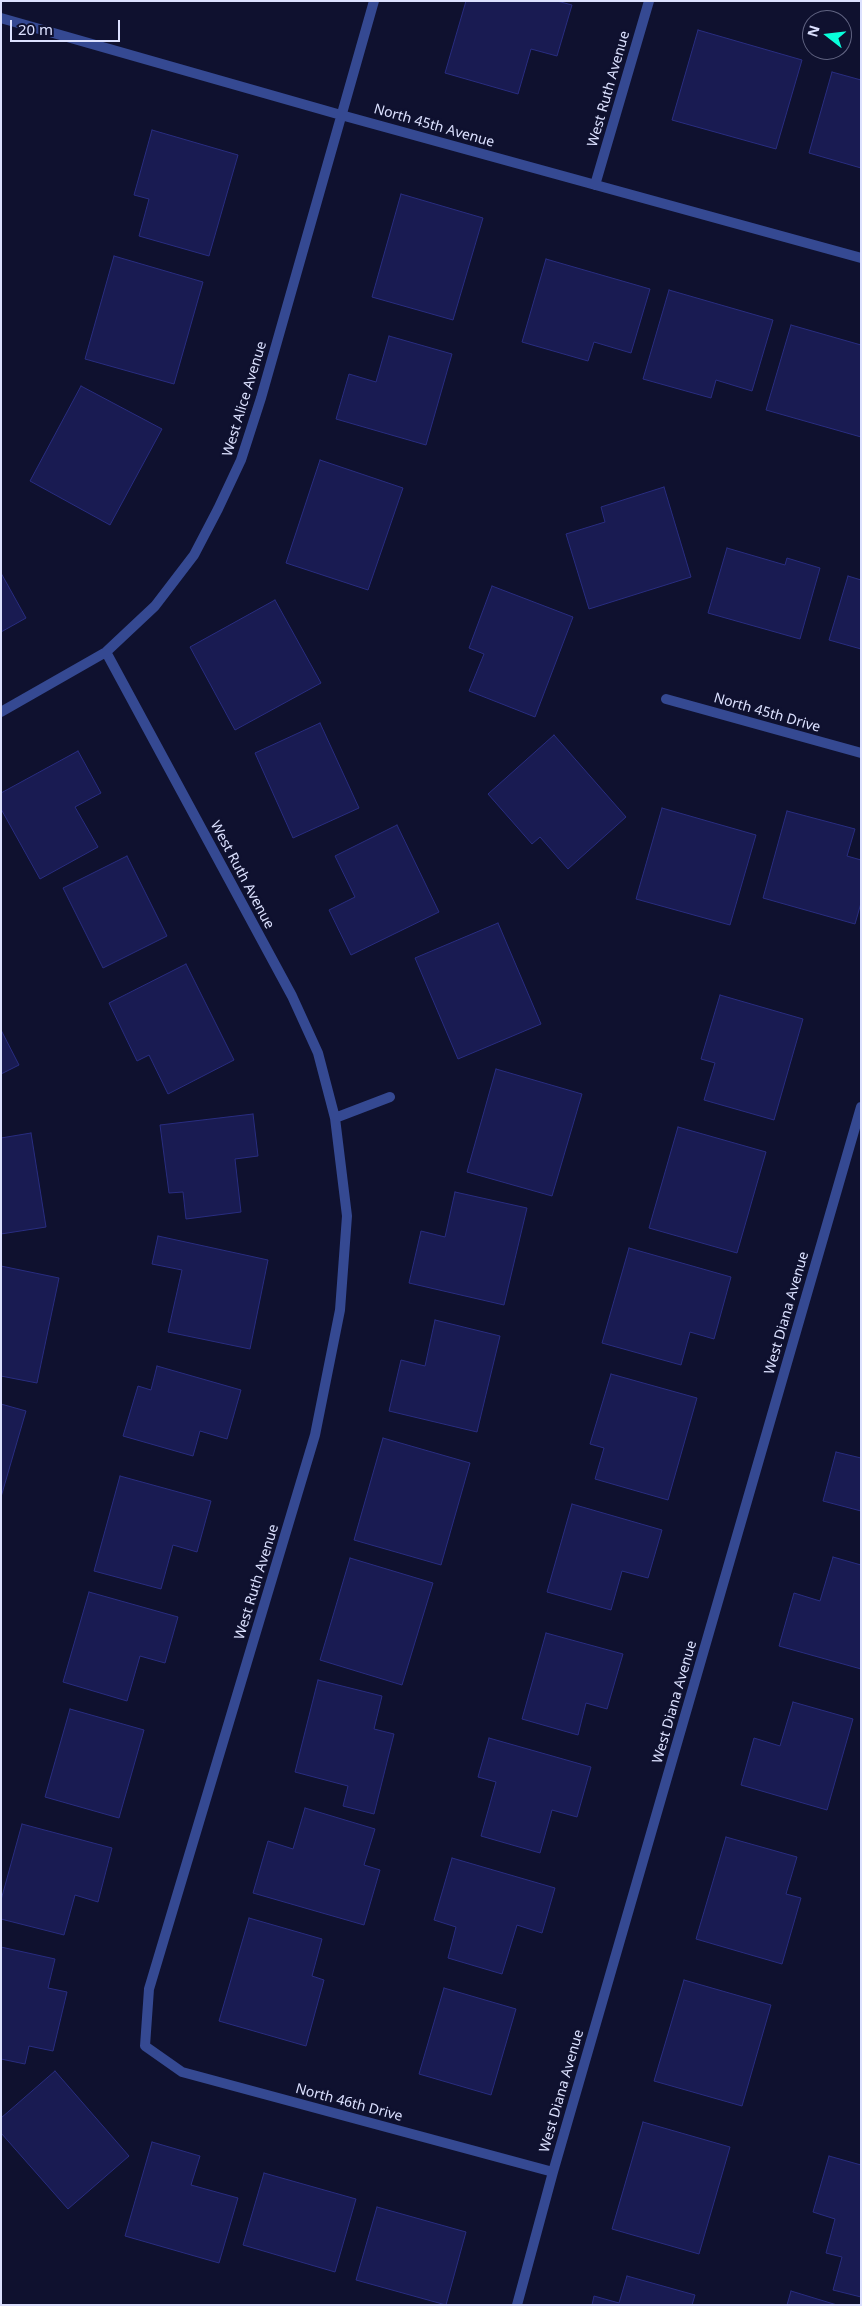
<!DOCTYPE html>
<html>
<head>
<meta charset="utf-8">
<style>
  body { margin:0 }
  #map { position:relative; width:862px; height:2306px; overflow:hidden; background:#0f112f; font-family:"Noto Sans",sans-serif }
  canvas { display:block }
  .frame { position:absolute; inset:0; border:2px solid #dce1ff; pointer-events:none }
  .north { position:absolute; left:802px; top:10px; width:50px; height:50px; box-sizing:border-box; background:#0f112f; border:1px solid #616482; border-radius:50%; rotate:286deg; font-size:14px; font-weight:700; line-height:20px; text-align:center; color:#dce1ff }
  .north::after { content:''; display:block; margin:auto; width:18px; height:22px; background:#08ffdb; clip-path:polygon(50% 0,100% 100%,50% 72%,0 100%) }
  .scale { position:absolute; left:10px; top:20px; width:110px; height:22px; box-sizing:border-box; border:2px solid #dce1ff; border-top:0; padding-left:6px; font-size:15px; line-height:18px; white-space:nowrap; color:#dce1ff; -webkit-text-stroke:4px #0f112f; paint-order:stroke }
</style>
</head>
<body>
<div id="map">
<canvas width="862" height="2306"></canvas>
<div class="frame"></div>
<div class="north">N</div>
<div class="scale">20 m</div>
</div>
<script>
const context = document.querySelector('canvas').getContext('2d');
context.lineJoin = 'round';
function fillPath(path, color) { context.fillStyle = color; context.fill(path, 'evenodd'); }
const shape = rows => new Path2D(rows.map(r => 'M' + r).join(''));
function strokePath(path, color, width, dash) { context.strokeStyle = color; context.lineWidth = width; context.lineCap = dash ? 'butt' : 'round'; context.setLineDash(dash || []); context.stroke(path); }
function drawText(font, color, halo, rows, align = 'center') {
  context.font = font + ' "Noto Sans",sans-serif'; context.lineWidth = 5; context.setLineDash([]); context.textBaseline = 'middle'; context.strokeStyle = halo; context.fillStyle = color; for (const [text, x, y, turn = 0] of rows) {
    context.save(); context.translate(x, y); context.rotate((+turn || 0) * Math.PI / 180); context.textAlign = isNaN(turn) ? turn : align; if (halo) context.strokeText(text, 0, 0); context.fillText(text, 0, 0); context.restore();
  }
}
const building = shape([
  [466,1,557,1,572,5,557,56,531,49,518,94,445,73,466,1],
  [698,30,802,60,776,149,672,120,698,30],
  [832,72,861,80,861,168,809,153,832,72],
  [152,130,238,155,209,256,139,236,149,199,134,195,152,130],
  [401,194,483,218,453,320,372,297,401,194],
  [114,256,203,282,174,384,85,359,114,256],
  [546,259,650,289,631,353,594,342,588,361,522,342,546,259],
  [669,290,773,320,752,391,716,380,711,398,643,379,669,290],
  [791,325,861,345,861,437,766,410,791,325],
  [389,336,452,354,426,445,336,419,349,374,376,382,389,336],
  [81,386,162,429,110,525,30,481,81,386],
  [320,460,403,488,368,590,286,563,320,460],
  [664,487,691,577,589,609,566,534,605,522,601,507,664,487],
  [727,548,785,565,787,558,820,568,800,639,708,613,727,548],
  [1,573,26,618,1,632,1,573],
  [848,576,861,580,861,649,829,640,848,576],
  [492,586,573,617,535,717,469,691,484,654,469,648,492,586],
  [275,600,321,683,235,730,190,647,275,600],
  [320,723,359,808,293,838,255,753,320,723],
  [554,735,626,817,568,869,540,837,532,844,488,794,554,735],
  [78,751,101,793,75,807,98,847,40,879,1,809,1,793,78,751],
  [662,808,756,835,730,925,636,899,662,808],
  [787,811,855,829,847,856,861,860,861,903,855,924,763,898,787,811],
  [397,825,439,912,351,955,329,910,355,897,335,856,397,825],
  [127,856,167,936,103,968,63,888,127,856],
  [498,923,541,1024,458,1059,415,958,498,923],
  [186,964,234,1060,168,1094,149,1055,137,1061,109,1003,186,964],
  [720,995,803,1019,774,1120,704,1100,715,1063,701,1059,720,995],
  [1,1030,19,1065,1,1074,1,1030],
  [496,1069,582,1094,552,1196,467,1172,496,1069],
  [253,1114,258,1156,235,1159,241,1212,186,1219,183,1192,169,1193,160,1125,253,1114],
  [678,1127,766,1152,737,1253,649,1228,678,1127],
  [31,1133,46,1227,1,1234,1,1138,31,1133],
  [455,1192,527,1208,504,1305,409,1283,421,1231,445,1237,455,1192],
  [158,1236,268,1260,250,1349,168,1332,182,1270,152,1264,158,1236],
  [629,1248,731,1277,714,1339,690,1332,681,1365,602,1343,629,1248],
  [1,1266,59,1278,37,1383,1,1376,1,1266],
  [435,1320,500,1336,477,1432,389,1411,401,1360,425,1366,435,1320],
  [157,1366,241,1390,227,1439,200,1431,193,1456,123,1436,138,1386,151,1390,157,1366],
  [611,1374,697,1398,668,1500,595,1479,604,1448,590,1444,611,1374],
  [1,1404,26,1411,1,1497,1,1404],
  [383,1438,470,1463,441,1565,354,1540,383,1438],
  [836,1452,861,1458,861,1511,823,1501,836,1452],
  [120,1476,211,1501,197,1552,173,1545,161,1589,94,1571,120,1476],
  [572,1504,662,1530,648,1578,622,1571,611,1610,547,1592,572,1504],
  [833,1557,861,1565,861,1669,779,1646,794,1593,820,1601,833,1557],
  [350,1558,433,1583,402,1685,320,1660,350,1558],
  [89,1592,178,1617,165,1663,140,1656,127,1701,63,1682,89,1592],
  [546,1633,623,1654,607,1709,586,1703,578,1735,522,1719,546,1633],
  [318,1680,382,1696,374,1729,394,1734,374,1814,343,1806,348,1786,295,1772,318,1680],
  [793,1702,853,1719,827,1810,741,1785,754,1738,780,1746,793,1702],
  [70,1709,144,1730,119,1818,45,1797,70,1709],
  [489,1738,591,1767,577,1817,552,1810,540,1853,481,1836,496,1782,478,1777,489,1738],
  [305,1808,375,1829,364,1865,380,1870,364,1925,253,1893,268,1841,293,1849,305,1808],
  [22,1824,112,1848,98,1902,75,1895,64,1935,1,1919,1,1900,22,1824],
  [726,1837,797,1857,786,1894,801,1898,782,1964,696,1939,726,1837],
  [452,1858,555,1888,542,1933,517,1925,502,1974,448,1958,456,1927,434,1920,452,1858],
  [249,1918,322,1939,312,1976,324,1980,306,2046,219,2021,249,1918],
  [1,1947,55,1959,48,1988,67,1992,53,2051,29,2046,25,2064,1,2059,1,1947],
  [684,1980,771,2005,742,2106,654,2081,684,1980],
  [444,1988,516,2009,491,2095,419,2074,444,1988],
  [55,2071,129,2156,68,2209,1,2133,1,2118,55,2071],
  [643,2122,730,2147,699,2254,612,2229,643,2122],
  [152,2142,200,2156,191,2185,238,2198,219,2263,125,2236,152,2142],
  [829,2156,861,2165,861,2297,833,2290,842,2257,826,2253,835,2219,813,2212,829,2156],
  [264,2173,356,2199,335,2272,243,2245,264,2173],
  [377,2207,466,2232,446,2305,356,2280,377,2207],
  [627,2276,695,2295,692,2305,592,2305,594,2296,619,2303,627,2276],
  [791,2291,837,2305,787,2305,791,2291]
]);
fillPath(building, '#191b52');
strokePath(building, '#292d80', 1);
strokePath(shape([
  [1,18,341,115,861,258],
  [595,185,649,1],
  [106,652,292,996,318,1053,335,1118,347,1216,340,1310,315,1435,149,1989,145,2046,182,2072,553,2172],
  [666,699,861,753],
  [1,712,106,652,155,606,194,555,218,509,241,460,261,398,374,1],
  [335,1118,390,1097],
  [517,2305,553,2172,861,1107]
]), '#354992', 10);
drawText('14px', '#dce1ff', '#0f112f', [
  ["West Ruth Avenue",609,89,-74],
  ["North 45th Avenue",434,126,16],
  ["West Alice Avenue",245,399,-73],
  ["North 45th Drive",767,713,16],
  ["West Ruth Avenue",242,875,62],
  ["West Diana Avenue",787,1313,-74],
  ["West Ruth Avenue",257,1582,-73],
  ["West Diana Avenue",675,1702,-74],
  ["West Diana Avenue",562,2091,-74],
  ["North 46th Drive",349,2103,15]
]);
</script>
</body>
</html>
